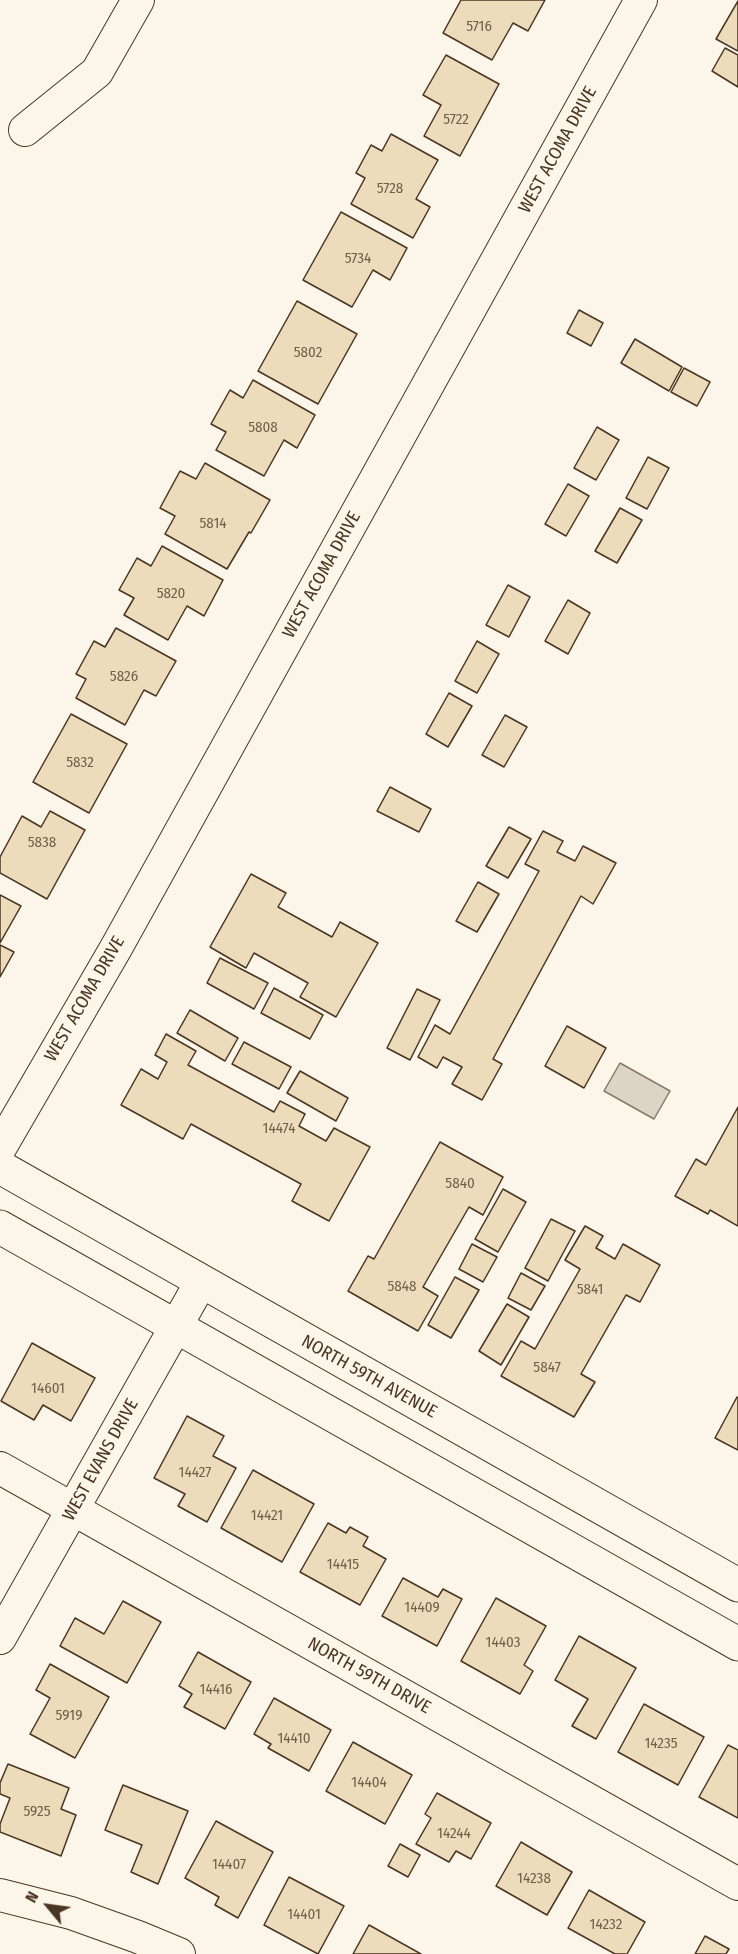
<!DOCTYPE html>
<html>
<head>
<meta charset="utf-8">
<style>
  body { margin:0 }
  #map { position:relative; width:738px; height:1954px; overflow:hidden; background:#fbf6e9; font-family:"Fira Sans Condensed",sans-serif }
  canvas { display:block }
  .north { position:absolute; left:18px; top:1876px; width:60px; height:60px; -webkit-text-stroke:4px #fbf6e9; paint-order:stroke; rotate:299deg; font-size:16px; font-weight:700; line-height:24px; text-align:center; color:#4a3520 }
  .north::after { content:''; display:block; margin:auto; width:21px; height:27px; background:#4a3520; clip-path:polygon(50% 0,100% 100%,50% 72%,0 100%) }
</style>
</head>
<body>
<div id="map">
<canvas width="738" height="1954"></canvas>
<div class="north">N</div>
</div>
<script>
const context = document.querySelector('canvas').getContext('2d');
context.lineJoin = 'round';
function fillPath(path, color) { context.fillStyle = color; context.fill(path, 'evenodd'); }
const shape = rows => new Path2D(rows.map(r => 'M' + r).join(''));
function strokePath(path, color, width, dash) { context.strokeStyle = color; context.lineWidth = width; context.lineCap = dash ? 'butt' : 'round'; context.setLineDash(dash || []); context.stroke(path); }
function drawText(font, color, halo, rows, align = 'center') {
  context.font = font + ' "Fira Sans Condensed",sans-serif'; context.lineWidth = 4.5; context.setLineDash([]); context.textBaseline = 'middle'; context.strokeStyle = halo; context.fillStyle = color; for (const [text, x, y, turn = 0] of rows) {
    context.save(); context.translate(x, y); context.rotate((+turn || 0) * Math.PI / 180); context.textAlign = isNaN(turn) ? turn : align; if (halo) context.strokeText(text, 0, 0); context.fillText(text, 0, 0); context.restore();
  }
}
const water = shape([
  [620,1063,670,1091,654,1119,604,1091,620,1063]
]);
fillPath(water, '#dcd4c6');
strokePath(water, '#887966', 1.5);
const building = shape([
  [461,0,545,0,528,31,513,23,492,60,443,33,461,0],
  [738,1,738,51,716,39,738,1],
  [725,48,738,55,738,87,712,71,725,48],
  [446,55,499,84,460,156,424,136,441,105,423,95,446,55],
  [391,134,438,160,416,199,430,207,413,238,351,204,365,178,356,173,371,145,382,151,391,134],
  [341,212,407,248,390,280,373,270,352,307,303,280,341,212],
  [297,301,357,334,318,404,258,371,297,301],
  [579,310,603,323,591,346,567,333,579,310],
  [635,339,682,367,669,391,621,363,635,339],
  [684,368,710,382,697,406,671,392,684,368],
  [253,380,315,415,297,448,284,440,264,476,216,450,226,432,211,424,230,390,243,398,253,380],
  [597,427,619,440,596,480,574,468,597,427],
  [648,457,669,468,647,509,626,498,648,457],
  [205,463,270,500,251,533,249,532,227,569,165,534,175,516,160,508,180,471,196,479,205,463],
  [568,484,589,496,566,536,545,524,568,484],
  [620,508,642,520,617,563,595,551,620,508],
  [162,546,223,580,204,616,187,606,168,640,124,615,134,598,119,590,137,558,151,566,162,546],
  [508,585,530,597,509,637,486,625,508,585],
  [568,600,590,613,568,654,545,641,568,600],
  [116,628,176,661,156,696,144,690,125,725,76,698,86,679,76,674,94,641,105,647,116,628],
  [477,641,499,654,477,693,455,681,477,641],
  [449,693,472,706,448,747,426,734,449,693],
  [71,714,127,744,89,813,33,782,71,714],
  [505,715,527,727,504,767,482,755,505,715],
  [390,787,431,809,419,832,377,811,390,787],
  [50,811,85,830,47,899,0,873,0,857,22,816,41,827,50,811],
  [509,827,531,839,508,878,486,866,509,827],
  [543,831,563,841,557,852,575,861,583,846,616,863,593,904,581,896,493,1059,502,1064,482,1100,452,1084,462,1067,443,1057,437,1068,418,1057,435,1025,450,1034,539,871,525,864,543,831],
  [251,874,286,893,278,907,332,937,340,922,378,943,336,1017,300,997,308,983,254,953,246,968,210,947,251,874],
  [478,882,499,894,477,932,456,921,478,882],
  [0,895,21,906,0,943,0,895],
  [0,945,14,952,0,977,0,945],
  [220,958,268,983,254,1009,207,983,220,958],
  [274,988,323,1015,310,1039,261,1013,274,988],
  [417,989,440,1000,410,1060,387,1048,417,989],
  [190,1010,238,1038,225,1061,177,1033,190,1010],
  [567,1026,606,1048,584,1088,545,1066,567,1026],
  [166,1034,196,1051,188,1065,274,1112,280,1101,305,1114,299,1126,326,1141,334,1128,370,1147,329,1221,292,1201,301,1184,191,1124,183,1139,121,1105,141,1069,158,1079,167,1062,155,1055,166,1034],
  [244,1042,291,1067,279,1089,232,1064,244,1042],
  [300,1071,348,1098,336,1121,287,1093,300,1071],
  [738,1107,738,1226,710,1210,708,1214,675,1196,696,1159,706,1165,738,1107],
  [440,1142,503,1177,483,1215,469,1207,423,1287,438,1296,418,1331,348,1291,368,1256,374,1259,440,1142],
  [503,1189,526,1202,498,1252,475,1239,503,1189],
  [551,1219,575,1231,548,1281,525,1268,551,1219],
  [585,1226,603,1236,596,1248,615,1259,623,1244,660,1265,640,1302,626,1295,581,1374,595,1382,574,1417,501,1376,521,1341,535,1349,580,1269,565,1260,585,1226],
  [472,1244,497,1257,483,1282,459,1269,472,1244],
  [521,1273,545,1286,531,1310,508,1298,521,1273],
  [455,1277,479,1290,451,1338,428,1325,455,1277],
  [507,1304,529,1317,501,1365,479,1351,507,1304],
  [32,1343,95,1378,71,1421,43,1405,34,1420,1,1401,32,1343],
  [737,1397,738,1398,738,1450,715,1438,737,1397],
  [187,1416,224,1436,213,1456,236,1468,207,1522,178,1506,185,1494,154,1478,187,1416],
  [253,1470,314,1504,282,1562,221,1528,253,1470],
  [328,1523,346,1533,350,1527,368,1537,363,1546,386,1559,360,1605,300,1572,328,1523],
  [403,1578,438,1597,443,1589,462,1599,437,1646,382,1616,403,1578],
  [496,1598,546,1626,524,1665,533,1671,520,1694,461,1661,496,1598],
  [123,1601,161,1622,127,1683,60,1646,75,1618,104,1634,123,1601],
  [579,1636,636,1668,596,1739,572,1726,588,1699,555,1680,579,1636],
  [198,1652,251,1682,225,1729,184,1707,192,1694,179,1686,198,1652],
  [50,1664,109,1697,75,1758,30,1734,50,1698,36,1690,50,1664],
  [274,1698,331,1730,309,1771,268,1748,271,1744,254,1734,274,1698],
  [644,1704,704,1737,678,1785,618,1752,644,1704],
  [353,1742,412,1775,385,1824,326,1791,353,1742],
  [728,1745,738,1750,738,1818,699,1797,728,1745],
  [8,1764,69,1788,61,1809,76,1815,61,1856,0,1832,0,1824,10,1798,0,1794,0,1783,8,1764],
  [123,1785,188,1811,158,1884,131,1872,142,1845,105,1830,123,1785],
  [437,1793,491,1823,471,1859,456,1851,449,1862,416,1844,431,1818,425,1814,437,1793],
  [216,1821,273,1852,238,1918,215,1905,219,1897,185,1878,216,1821],
  [521,1842,572,1872,547,1915,496,1886,521,1842],
  [400,1844,420,1855,408,1877,388,1866,400,1844],
  [289,1877,344,1906,318,1954,264,1925,289,1877],
  [589,1890,645,1922,627,1954,615,1954,568,1928,589,1890],
  [369,1925,421,1954,353,1954,369,1925],
  [705,1936,729,1949,726,1954,695,1954,705,1936]
]);
fillPath(building, '#ecdcbc');
strokePath(building, '#4a3520', 1.5);
const minor = shape([
  [25,130,97,72,138,0],
  [0,1148,116,948,641,0],
  [0,1468,738,1884],
  [0,1638,201,1282],
  [0,1895,71,1913,138,1937,179,1954]
]);
const major = shape([
  [0,1167,738,1585],
  [0,1227,738,1644]
]);
strokePath(minor, '#4a3520', 34);
strokePath(major, '#4a3520', 35);
strokePath(minor, '#fbf6e9', 32);
strokePath(major, '#fbf6e9', 33);
drawText('15px', '#725f47', null, [
  ["5716",479,27],
  ["5722",456,120],
  ["5728",390,189],
  ["5734",358,259],
  ["5802",308,353],
  ["5808",263,428],
  ["5814",213,524],
  ["5820",171,594],
  ["5826",124,677],
  ["5832",80,763],
  ["5838",42,843],
  ["14474",279,1129],
  ["5840",460,1184],
  ["5848",402,1287],
  ["5841",590,1290],
  ["5847",547,1368],
  ["14601",48,1389],
  ["14427",195,1473],
  ["14421",267,1516],
  ["14415",343,1565],
  ["14409",422,1608],
  ["14403",503,1643],
  ["14416",216,1690],
  ["5919",69,1716],
  ["14410",294,1739],
  ["14235",661,1744],
  ["14404",369,1783],
  ["5925",37,1812],
  ["14244",454,1834],
  ["14407",229,1865],
  ["14238",534,1879],
  ["14401",304,1915],
  ["14232",606,1925]
]);
drawText('18px', '#4a3520', '#fbf6e9', [
  ["WEST ACOMA DRIVE",558,150,-61],
  ["WEST ACOMA DRIVE",322,575,-61],
  ["WEST ACOMA DRIVE",85,999,-60],
  ["NORTH 59TH AVENUE",369,1377,29],
  ["WEST EVANS DRIVE",101,1460,-61],
  ["NORTH 59TH DRIVE",369,1676,29]
]);
</script>
</body>
</html>
